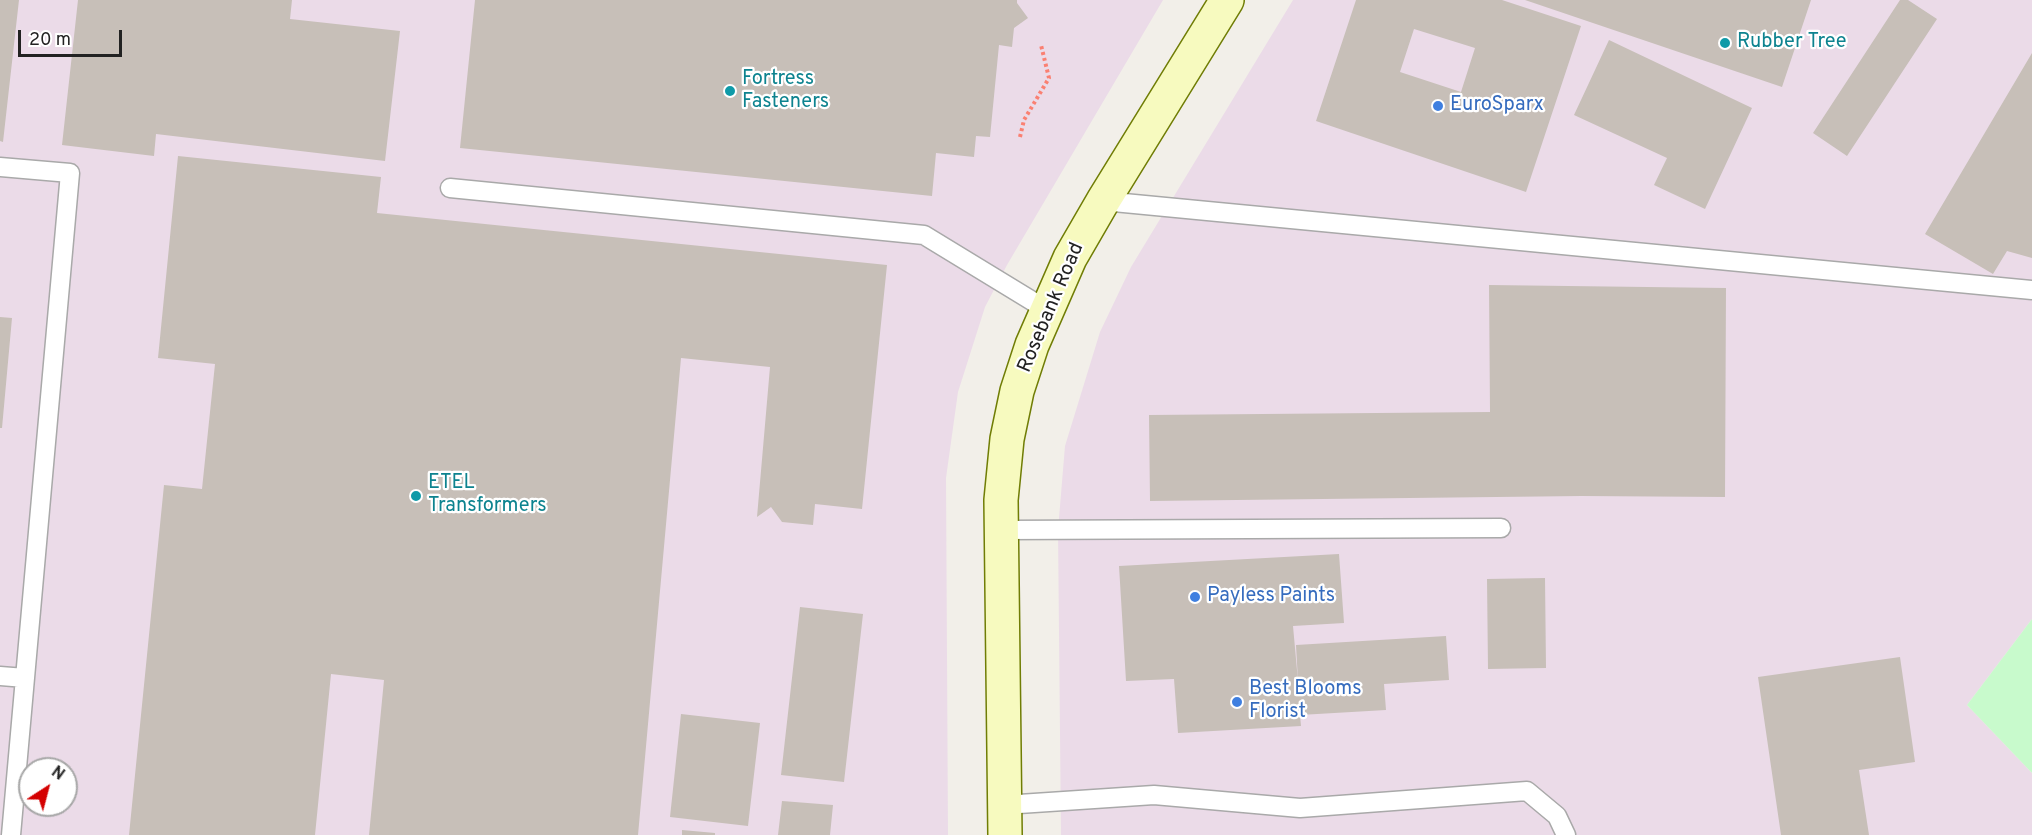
<!DOCTYPE html>
<html>
<head>
<meta charset="utf-8">
<style>
  body { margin:0 }
  #map { position:relative; width:2032px; height:835px; overflow:hidden; background:#f2efe9; font-family:Overpass,sans-serif }
  canvas { display:block }
  .north { position:absolute; left:18px; top:757px; width:60px; height:60px; box-sizing:border-box; background:#fff; border:2px solid #a7a7a7; border-radius:50%; rotate:36deg; font-size:16px; font-weight:700; line-height:24px; text-align:center; color:#222 }
  .north::after { content:''; display:block; margin:auto; width:21px; height:27px; background:#d40000; clip-path:polygon(50% 0,100% 100%,50% 72%,0 100%) }
  .scale { position:absolute; left:18px; top:30px; width:104px; height:27px; box-sizing:border-box; border:3px solid #222; border-top:0; padding-left:8px; font-size:18px; line-height:21px; white-space:nowrap; color:#222; -webkit-text-stroke:4px #fff; paint-order:stroke }
</style>
</head>
<body>
<div id="map">
<canvas width="2032" height="835"></canvas>
<div class="north">N</div>
<div class="scale">20 m</div>
</div>
<script>
const context = document.querySelector('canvas').getContext('2d');
context.lineJoin = 'round';
function fillPath(path, color) { context.fillStyle = color; context.fill(path, 'evenodd'); }
const shape = rows => new Path2D(rows.map(r => 'M' + r).join(''));
function strokePath(path, color, width, dash) { context.strokeStyle = color; context.lineWidth = width; context.lineCap = dash ? 'butt' : 'round'; context.setLineDash(dash || []); context.stroke(path); }
function drawText(font, color, halo, rows, align = 'center') {
  context.font = font + ' Overpass,sans-serif'; context.lineWidth = 4.5; context.setLineDash([]); context.textBaseline = 'middle'; context.strokeStyle = halo; context.fillStyle = color; for (const [text, x, y, turn = 0] of rows) {
    context.save(); context.translate(x, y); context.rotate((+turn || 0) * Math.PI / 180); context.textAlign = isNaN(turn) ? turn : align; if (halo) context.strokeText(text, 0, 0); context.fillText(text, 0, 0); context.restore();
  }
}
fillPath(shape([
  [0,0,1163,0,1007,265,985,307,958,392,946,478,948,835,0,835],
  [30,769,66,769,66,805,30,805],
  [1293,0,2032,0,2032,619,1967,705,2032,773,2032,835,1061,835,1058,530,1065,446,1100,332,1131,267]
]), '#ebdbe8');
fillPath(shape([
  [2032,619,2032,773,1967,705]
]), '#c8facc');
fillPath(shape([
  [0,0,19,0,3,142,0,141],
  [78,0,292,0,290,19,400,31,385,161,156,134,154,156,62,145],
  [475,0,1017,0,1017,3,1028,18,1014,28,1012,47,999,45,990,137,976,136,974,157,936,153,932,196,460,148],
  [1356,0,1502,0,1581,26,1526,192,1316,121],
  [1414,29,1475,48,1461,92,1400,72],
  [1525,0,1811,0,1782,87],
  [1900,0,1908,0,1937,19,1847,156,1813,133],
  [1609,40,1752,108,1705,209,1654,185,1667,158,1574,115],
  [2032,53,2032,258,2007,251,1993,274,1925,234],
  [178,156,381,177,377,213,887,265,862,509,815,504,813,525,782,522,771,507,757,517,770,367,681,358,638,835,369,835,384,680,331,674,315,835,129,835,164,485,202,489,215,364,158,358],
  [1489,285,1726,288,1725,497,1582,496,1150,501,1149,415,1490,412],
  [0,317,12,318,2,428,0,428],
  [1339,554,1344,623,1293,626,1298,681,1296,645,1446,636,1449,680,1384,684,1386,710,1300,715,1301,726,1178,733,1174,679,1126,681,1119,566],
  [1545,578,1546,668,1488,669,1487,579],
  [800,607,863,614,844,782,781,775],
  [1900,657,1915,762,1859,770,1869,835,1781,835,1758,677],
  [681,714,760,723,748,826,670,817],
  [782,801,833,805,830,835,778,835],
  [682,830,715,833,715,835,682,835]
]), '#c7bfb8');
const service = shape([
  [0,167,70,173,11,835],
  [450,188,924,235,1047,310],
  [1103,201,2032,290],
  [1001,530,1501,528],
  [0,676,25,678],
  [1004,805,1154,795,1300,808,1527,791,1557,816,1566,835]
]);
const secondary = shape([
  [1005,835,1001,500,1007,439,1017,391,1032,345,1070,258,1103,201,1227,0]
]);
strokePath(service, '#a9a9a9', 21);
strokePath(secondary, '#707d05', 36);
strokePath(shape([
  [1020,137,1024,120,1049,78,1041,45]
]), '#fa8072', 4, [3, 3]);
strokePath(service, '#fff', 18);
strokePath(secondary, '#f7fabf', 33);
for (const [x, y, r, color] of [
  [1725,43,6,"#0f9aa8"],
  [730,91,6,"#0f9aa8"],
  [1438,106,6,"#3f7fe0"],
  [416,496,6,"#0f9aa8"],
  [1195,597,6,"#3f7fe0"],
  [1237,702,6,"#3f7fe0"]
]) { const dot = new Path2D(); dot.arc(x, y, r, 0, 2 * Math.PI); context.fillStyle = color; context.fill(dot); strokePath(dot, '#fff', 2); }
drawText('20px', '#0d838f', '#fff', [
  ["Rubber Tree",1737,43],
  ["Fortress",742,80],
  ["Fasteners",742,103],
  ["ETEL",428,484],
  ["Transformers",428,507]
], 'left');
drawText('20px', '#366cbe', '#fff', [
  ["EuroSparx",1450,106],
  ["Payless Paints",1207,597],
  ["Best Blooms",1249,690],
  ["Florist",1249,713]
], 'left');
drawText('20px', '#222', '#fff', [
  ["Rosebank Road",1052,308,-67]
]);
</script>
</body>
</html>
